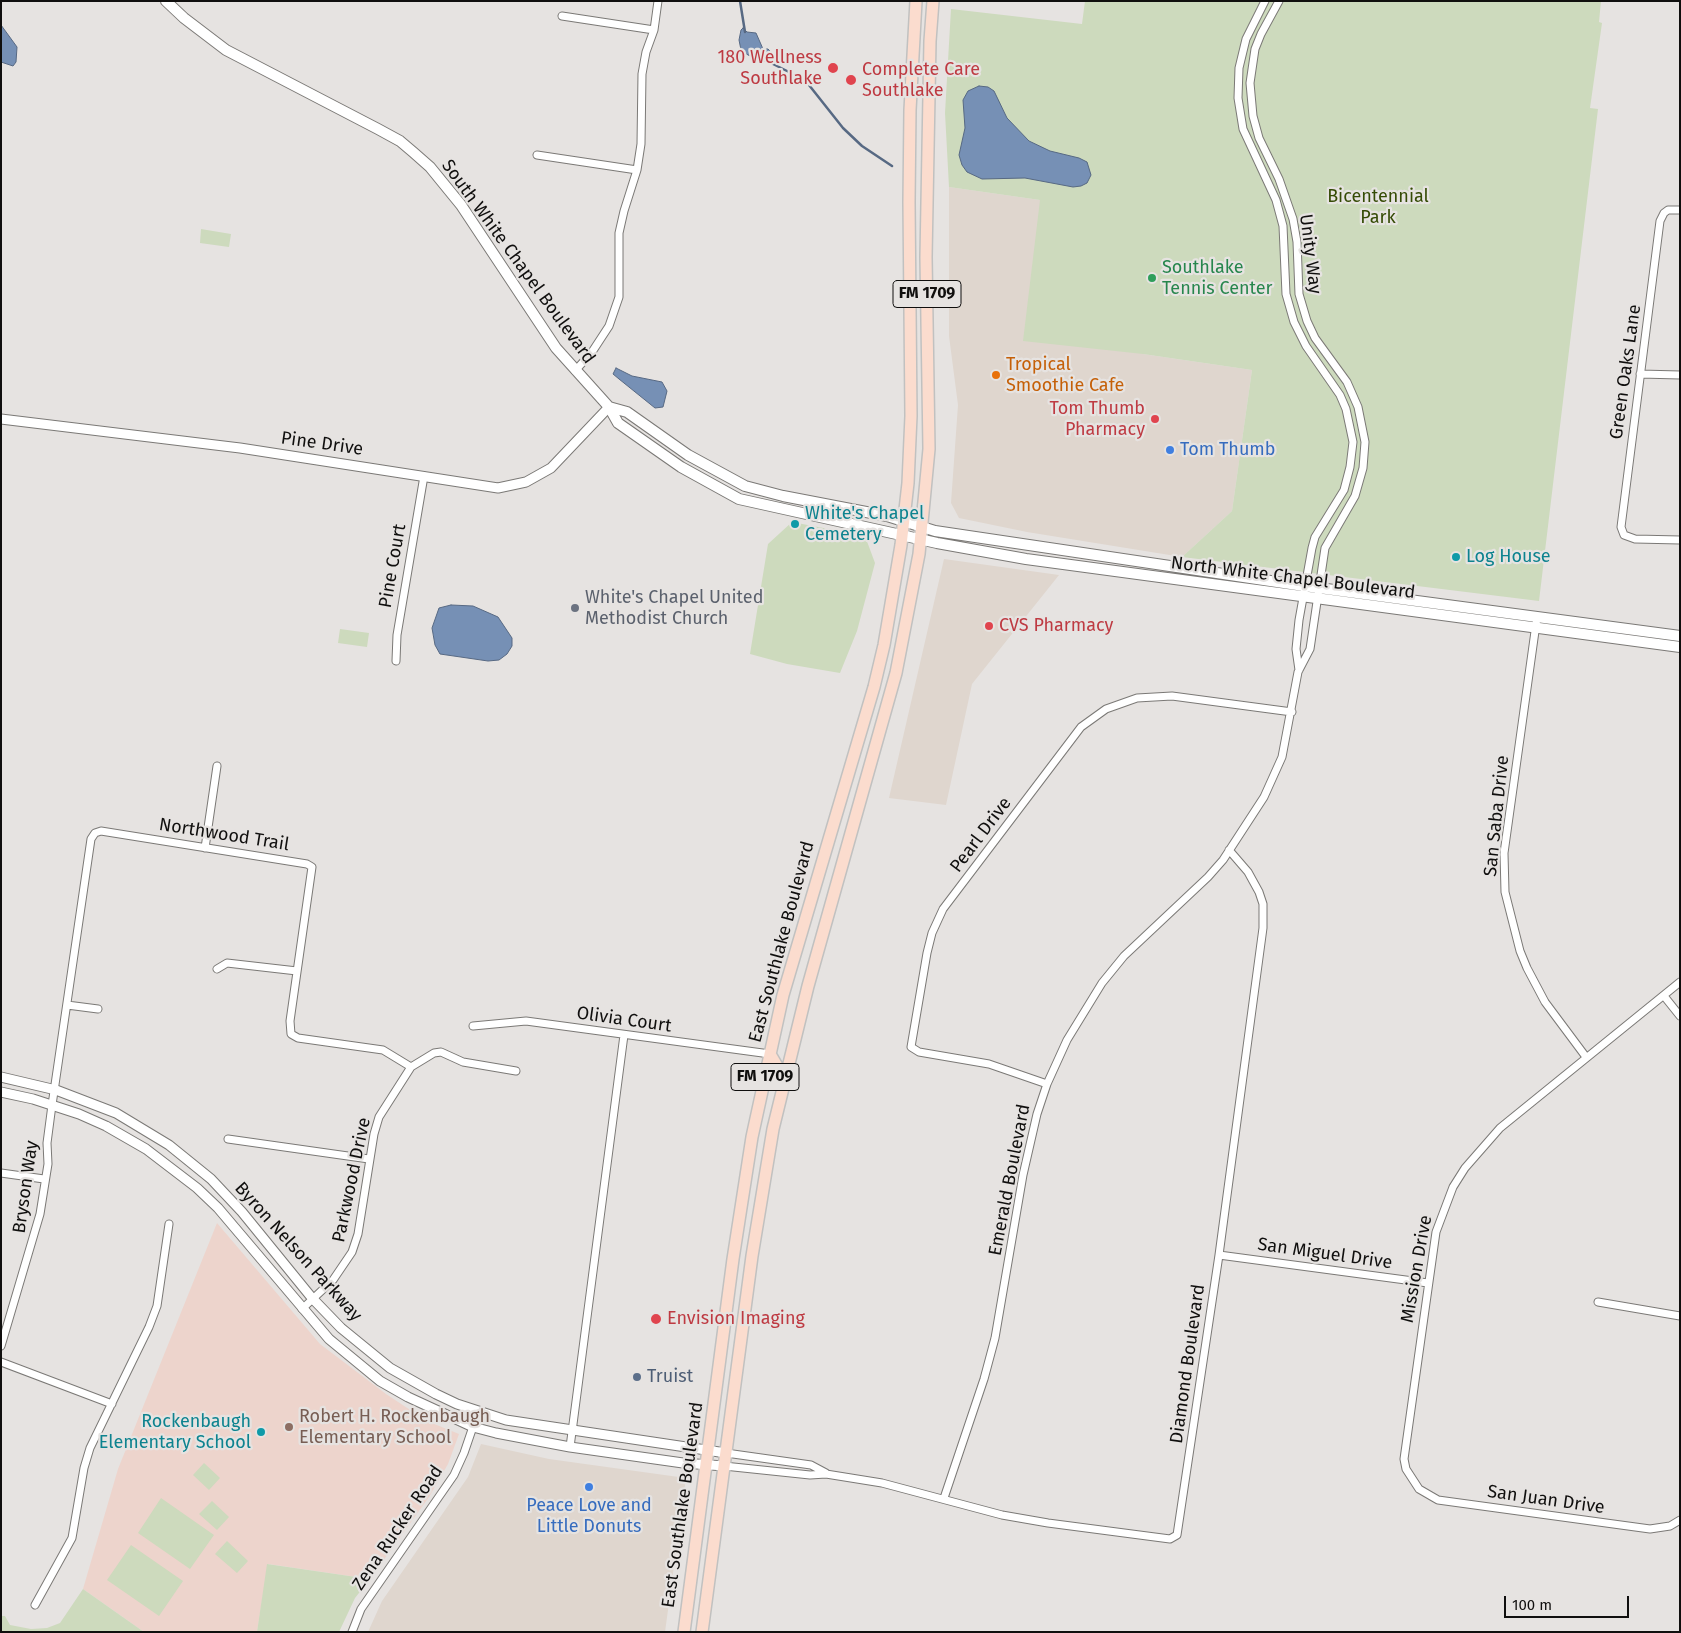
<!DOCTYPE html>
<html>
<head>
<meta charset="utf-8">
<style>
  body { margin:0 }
  #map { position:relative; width:1681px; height:1633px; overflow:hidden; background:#e6e3e1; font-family:"Fira Sans",sans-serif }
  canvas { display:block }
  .frame { position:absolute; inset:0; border:2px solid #100f0e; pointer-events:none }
  .scale { position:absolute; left:1504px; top:1596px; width:125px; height:22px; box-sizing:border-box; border:2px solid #100f0e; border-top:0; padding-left:6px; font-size:15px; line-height:18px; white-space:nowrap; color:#100f0e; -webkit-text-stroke:4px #e6e3e1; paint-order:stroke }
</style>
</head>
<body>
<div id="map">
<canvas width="1681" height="1633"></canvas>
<div class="frame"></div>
<div class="scale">100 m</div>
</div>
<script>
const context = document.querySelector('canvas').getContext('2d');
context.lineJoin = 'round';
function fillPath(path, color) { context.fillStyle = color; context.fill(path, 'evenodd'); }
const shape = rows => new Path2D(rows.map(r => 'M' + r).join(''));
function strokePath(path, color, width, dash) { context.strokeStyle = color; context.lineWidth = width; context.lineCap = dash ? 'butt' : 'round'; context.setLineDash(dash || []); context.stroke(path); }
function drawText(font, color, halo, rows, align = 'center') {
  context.font = font + ' "Fira Sans",sans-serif'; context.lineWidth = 4.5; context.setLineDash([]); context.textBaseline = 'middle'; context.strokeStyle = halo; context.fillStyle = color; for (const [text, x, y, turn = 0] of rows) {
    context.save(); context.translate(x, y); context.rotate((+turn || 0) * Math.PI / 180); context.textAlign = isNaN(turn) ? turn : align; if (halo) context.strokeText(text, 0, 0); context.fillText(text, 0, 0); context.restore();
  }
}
fillPath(shape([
  [949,187,1040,200,1143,354,1252,370,1232,511,1182,557,1027,532,959,518,951,503,958,405,949,336],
  [944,559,1059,575,972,684,946,805,889,798],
  [481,1444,549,1459,686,1478,665,1632,368,1632,382,1601,468,1477]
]), '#dfd6ce');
fillPath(shape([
  [217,1223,320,1344,386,1394,427,1421,459,1434,448,1464,429,1497,370,1579,268,1564,257,1632,144,1632,83,1589,118,1469]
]), '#edd4cc');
fillPath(shape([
  [1085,1,1601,1,1599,22,1602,23,1590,108,1598,109,1539,601,1182,557,1232,511,1252,370,1143,354,1023,341,1040,200,949,187,945,113,951,9,1082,24],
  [201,229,231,234,229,247,200,243],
  [792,522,865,536,875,563,857,631,840,673,787,664,750,654,768,544],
  [340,629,369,633,367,647,338,643],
  [204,1463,220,1478,209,1490,193,1475],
  [161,1498,214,1535,190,1569,138,1533],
  [212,1501,229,1517,217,1530,199,1514],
  [227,1541,248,1561,237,1573,215,1554],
  [131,1545,183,1581,159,1616,107,1580],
  [267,1564,370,1579,355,1598,339,1632,257,1632],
  [83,1589,144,1632,1,1632,1,1616,5,1616,10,1625,31,1629,47,1628,60,1623]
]), '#cddabd');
const water = shape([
  [1,25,17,47,16,62,13,66,1,62,1,25],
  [743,28,747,32,756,33,763,49,768,49,775,56,769,63,748,55,741,50,739,40,741,30,743,28],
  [979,86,988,87,994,91,1007,118,1029,141,1050,151,1079,158,1087,162,1091,175,1087,183,1081,186,1073,187,1025,178,982,179,967,172,962,165,959,155,965,128,963,100,968,91,979,86],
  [616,368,632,376,662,382,667,391,663,407,655,408,619,379,613,374,616,368],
  [451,605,473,606,498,617,512,638,512,646,507,654,499,660,488,661,440,654,435,645,432,628,439,608,451,605]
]);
fillPath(water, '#7690b5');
strokePath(water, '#576983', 1);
strokePath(shape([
  [740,1,745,32],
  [765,60,805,80,843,128,862,146,892,166]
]), '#576983', 2.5);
const minor = shape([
  [1265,1,1246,39,1239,68,1238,98,1243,129,1276,200,1283,226,1286,294,1294,322,1306,346,1340,395,1346,409,1353,442,1350,467,1344,490,1315,537,1312,548,1299,620,1296,649,1299,670],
  [562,16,654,30],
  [537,155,637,170],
  [1680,210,1668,210,1664,213,1660,221,1621,527,1624,535,1635,539,1680,540],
  [575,371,592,352,609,326,619,297,619,233,624,211,637,170,641,144,642,74,646,52,654,30,658,1],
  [1640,374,1680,375],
  [1537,617,1504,853,1505,892,1520,951,1527,968,1545,1002,1586,1057],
  [396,661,397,635,424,476],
  [205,848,217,766],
  [217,969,227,963,297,971],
  [1680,982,1500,1128,1465,1168,1453,1187,1436,1232,1404,1459,1406,1469,1419,1489,1438,1500,1650,1529,1670,1526,1680,1520],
  [1664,996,1680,1016],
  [67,1005,98,1009],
  [473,1026,526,1021,770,1054],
  [1047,1084,989,1064,919,1052,911,1047,927,953,932,933,943,909,1081,727,1106,709,1137,698,1172,696,1292,712],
  [228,1139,369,1159],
  [1,1173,44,1179],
  [1219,1255,1428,1283],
  [1598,1302,1680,1316],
  [302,1309,333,1280,352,1252,358,1234,374,1134,379,1117,411,1067,434,1053,441,1052,463,1062,516,1071],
  [1,1346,40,1214,48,1164,47,1143,52,1105,91,839,95,833,101,831,307,864,312,867,290,1021,291,1034,298,1038,383,1050,411,1067],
  [1,1362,112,1404],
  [570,1447,624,1035],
  [726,1453,811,1465,826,1473],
  [724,1466,810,1475,826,1474,882,1483,1002,1515,1048,1523,1170,1539,1177,1535,1219,1255,1263,928,1263,904,1259,892,1248,872,1229,850],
  [944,1498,984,1379,995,1338,1023,1175,1037,1114,1047,1084,1067,1040,1102,983,1124,956,1208,877,1223,860,1264,797,1282,757,1298,672,1310,649,1325,548,1355,496,1363,468,1365,442,1358,407,1347,382,1315,338,1307,321,1299,294,1297,242,1293,219,1279,179,1259,138,1253,116,1250,83,1255,49,1261,34,1279,1],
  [35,1605,72,1538,84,1468,90,1448,149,1327,157,1306,169,1224],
  [352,1632,361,1609,454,1475,464,1453,478,1412]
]);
const tertiary = shape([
  [1,419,240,448,498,488,526,482,551,468,609,407],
  [1,1077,56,1090,116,1113,169,1145,211,1179,242,1212,312,1298,341,1328,390,1368,436,1394,457,1404,506,1420,726,1453],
  [1,1092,33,1099,79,1114,106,1126,146,1149,197,1188,218,1208,329,1339,380,1381,408,1397,473,1427,496,1433,570,1447,683,1463,724,1466]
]);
const secondary = shape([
  [166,1,184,18,226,50,378,129,400,141,413,152,430,167,461,205,556,348,609,407,618,423,681,467,739,499,937,543,1026,559,1680,647],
  [609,407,627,412,688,455,745,486,783,496,887,516,935,531,1304,586,1680,636]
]);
const primary = shape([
  [770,1054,777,1066,777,1083],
  [684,1632,733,1259,752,1137,783,995,874,687,884,645,901,545,908,483,911,416,909,202,910,110,916,1],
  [702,1632,752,1256,773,1129,808,986,896,673,919,554,929,449,926,257,930,41,933,1]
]);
strokePath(minor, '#7b7976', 9);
strokePath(tertiary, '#7b7976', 11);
strokePath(secondary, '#7b7976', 12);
strokePath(primary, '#c1c1c0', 14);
strokePath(minor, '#fff', 7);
strokePath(tertiary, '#fff', 9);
strokePath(secondary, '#fff', 10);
strokePath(primary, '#fbdcce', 11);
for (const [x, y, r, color] of [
  [833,68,6,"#e0444e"],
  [851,80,6,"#e0444e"],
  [1152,278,5,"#2e9e5b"],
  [996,375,5,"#e8710a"],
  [1155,419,5,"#e0444e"],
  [1170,450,5,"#3f7fe0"],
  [795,524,5,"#0f9aa8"],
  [1456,557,5,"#0f9aa8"],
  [575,608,5,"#6b7280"],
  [989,626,5,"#e0444e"],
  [656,1319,6,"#e0444e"],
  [637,1377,5,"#5c6f8a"],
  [289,1427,5,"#8d6e63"],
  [261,1432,5,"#0f9aa8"],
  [589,1487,5,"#3f7fe0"]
]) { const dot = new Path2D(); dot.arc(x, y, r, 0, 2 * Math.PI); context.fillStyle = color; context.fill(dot); strokePath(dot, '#e6e3e1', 2); }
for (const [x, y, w] of [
  [927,294,68],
  [765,1077,68]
]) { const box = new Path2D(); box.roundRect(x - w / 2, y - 13.5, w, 27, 4); context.fillStyle = '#e6e3e1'; context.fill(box); strokePath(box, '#100f0e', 1); }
drawText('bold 16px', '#100f0e', null, [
  ["FM 1709",927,294],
  ["FM 1709",765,1077]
]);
drawText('18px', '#be3a42', '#e6e3e1', [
  ["180 Wellness",822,58,"right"],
  ["Southlake",822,79,"right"],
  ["Complete Care",862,70],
  ["Southlake",862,91],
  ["Tom Thumb",1145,409,"right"],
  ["Pharmacy",1145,430,"right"],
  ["CVS Pharmacy",999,626],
  ["Envision Imaging",667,1319]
], 'left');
drawText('18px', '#354b05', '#e6e3e1', [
  ["Bicentennial",1378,197],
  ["Park",1378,218]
]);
drawText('18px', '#100f0e', '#e6e3e1', [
  ["Unity Way",1310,254,83],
  ["South White Chapel Boulevard",518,262,54],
  ["Green Oaks Lane",1626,372,-82],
  ["Pine Drive",322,444,8],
  ["Pine Court",393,566,-80],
  ["North White Chapel Boulevard",1293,578,7],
  ["San Saba Drive",1497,816,-84],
  ["Northwood Trail",224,835,9],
  ["Pearl Drive",981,835,-53],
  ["East Southlake Boulevard",782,942,-75],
  ["Olivia Court",624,1020,8],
  ["Parkwood Drive",352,1180,-78],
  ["Emerald Boulevard",1010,1180,-79],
  ["Bryson Way",26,1187,-82],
  ["Byron Nelson Parkway",298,1252,48],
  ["San Miguel Drive",1325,1254,8],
  ["Mission Drive",1417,1269,-80],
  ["Diamond Boulevard",1188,1364,-82],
  ["San Juan Drive",1546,1500,8],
  ["East Southlake Boulevard",683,1505,-82],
  ["Zena Rucker Road",398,1528,-56]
]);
drawText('18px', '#27864d', '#e6e3e1', [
  ["Southlake",1162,268],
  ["Tennis Center",1162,289]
], 'left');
drawText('18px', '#c56008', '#e6e3e1', [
  ["Tropical",1006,365],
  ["Smoothie Cafe",1006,386]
], 'left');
drawText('18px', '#366cbe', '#e6e3e1', [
  ["Tom Thumb",1180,450],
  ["Peace Love and",589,1506,"center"],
  ["Little Donuts",589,1527,"center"]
], 'left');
drawText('18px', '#0d838f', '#e6e3e1', [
  ["White's Chapel",805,514],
  ["Cemetery",805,535],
  ["Log House",1466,557],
  ["Rockenbaugh",251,1422,"right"],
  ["Elementary School",251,1443,"right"]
], 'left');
drawText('18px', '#5b616d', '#e6e3e1', [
  ["White's Chapel United",585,598],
  ["Methodist Church",585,619]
], 'left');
drawText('18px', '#4e5e75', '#e6e3e1', [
  ["Truist",647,1377]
], 'left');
drawText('18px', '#785e54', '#e6e3e1', [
  ["Robert H. Rockenbaugh",299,1417],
  ["Elementary School",299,1438]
], 'left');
</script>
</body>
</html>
